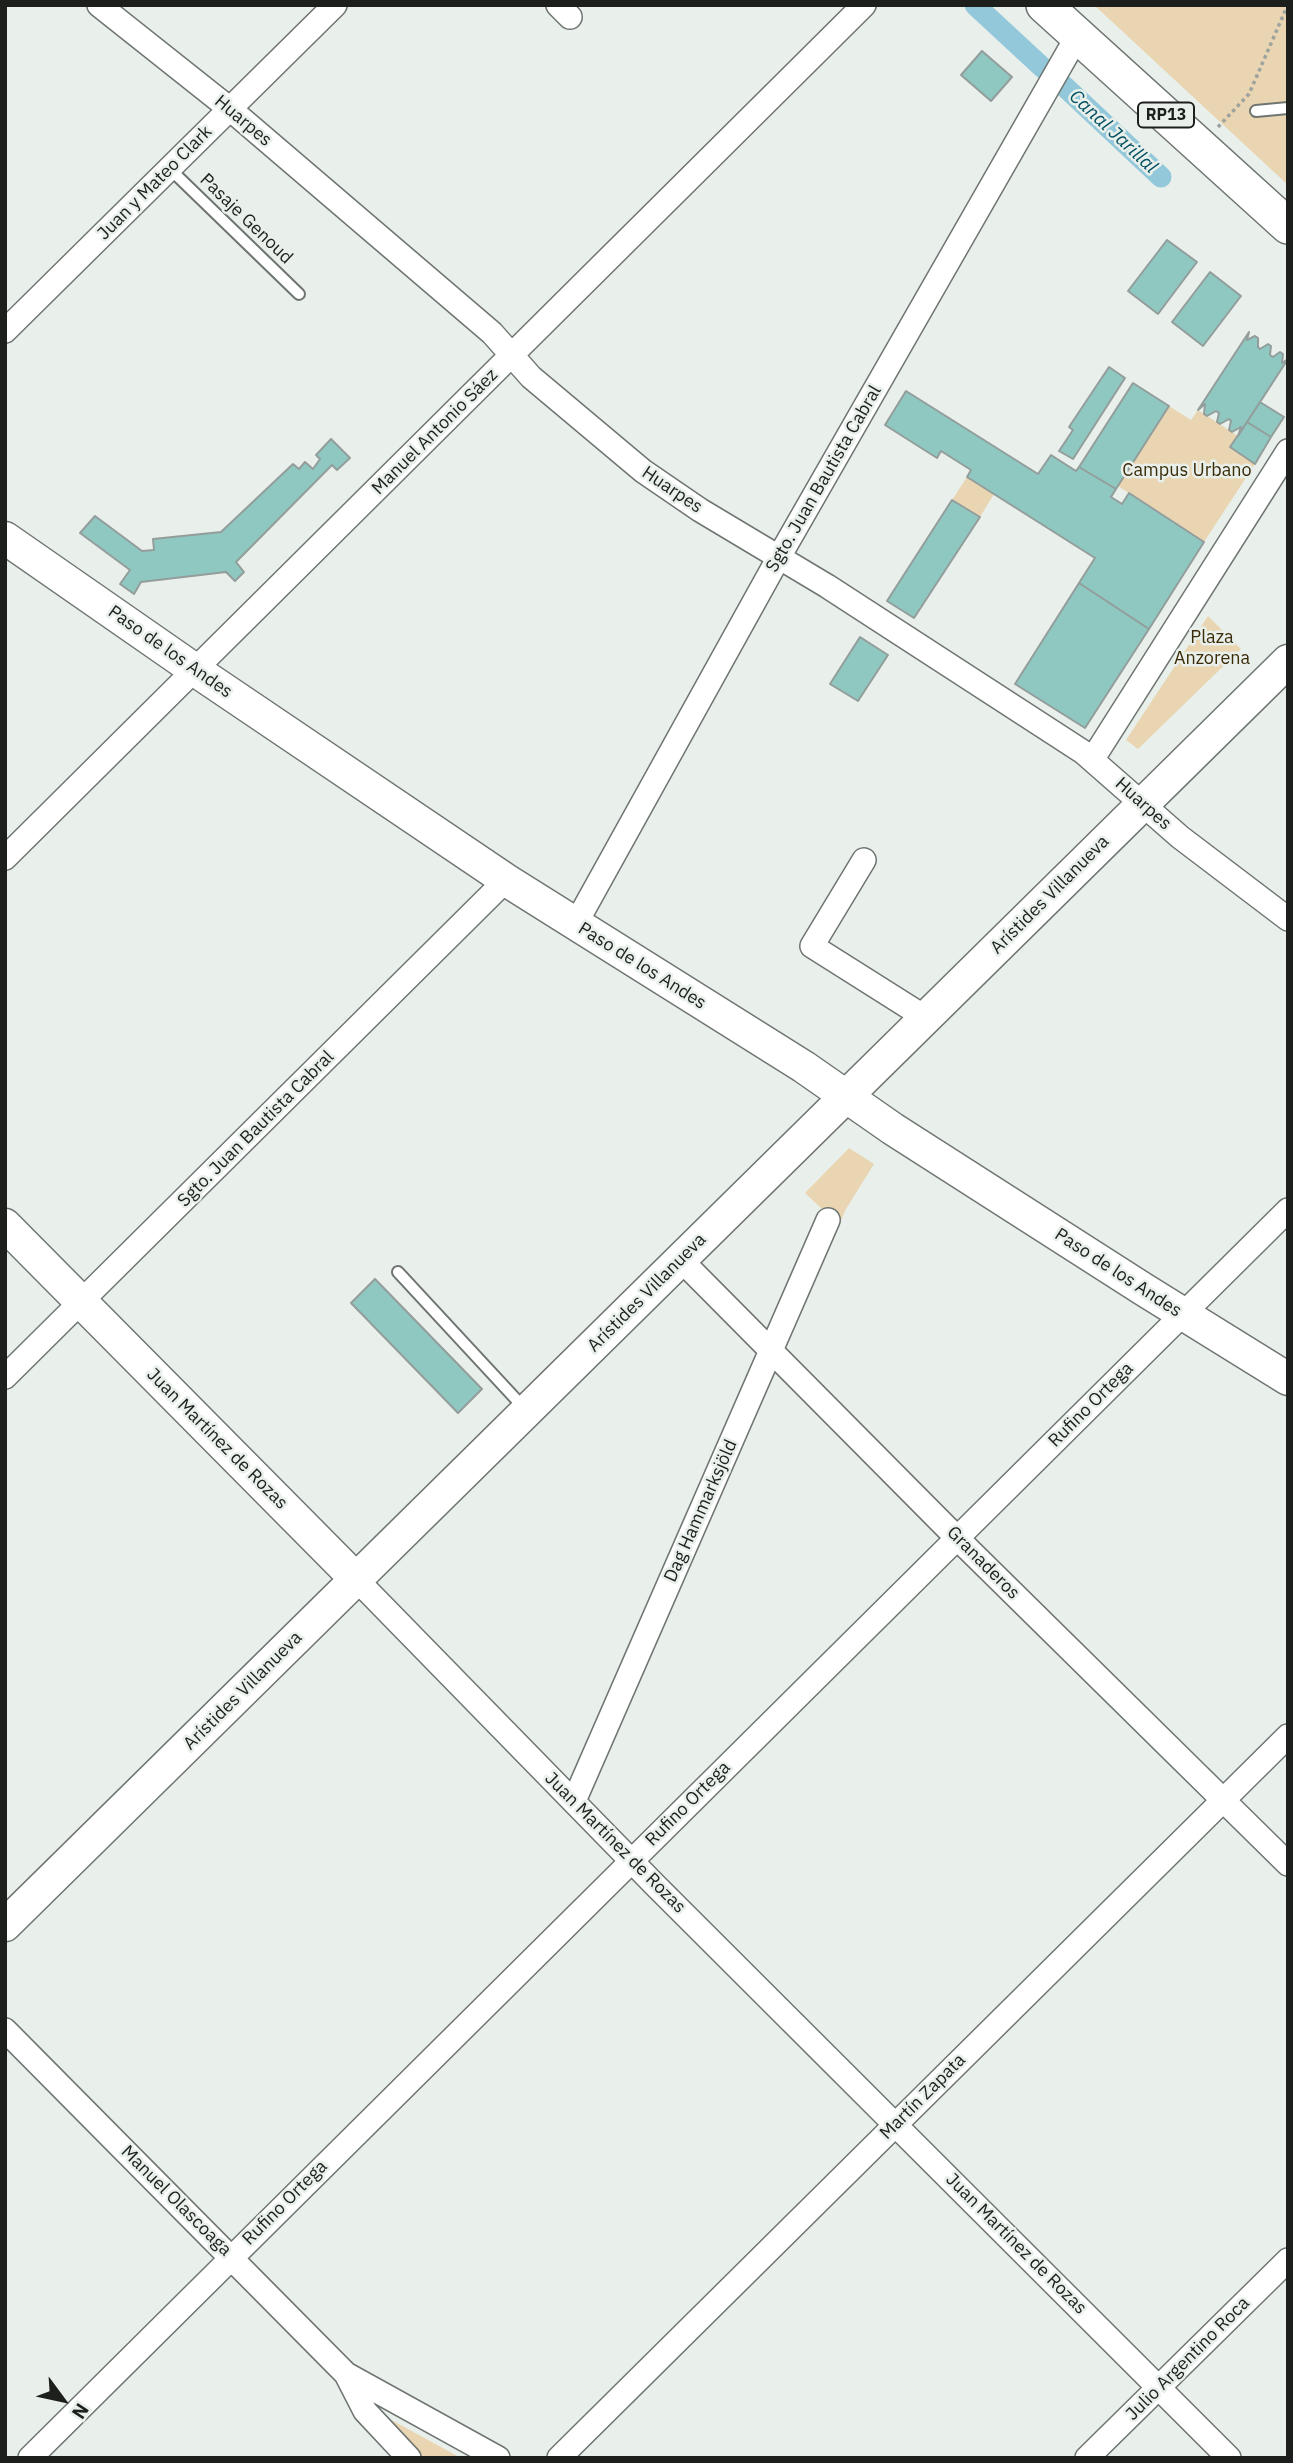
<!DOCTYPE html>
<html>
<head>
<meta charset="utf-8">
<style>
  body { margin:0 }
  #map { position:relative; width:1293px; height:2463px; overflow:hidden; background:#e9f0eb; font-family:"IBM Plex Sans",sans-serif }
  canvas { display:block }
  .frame { position:absolute; inset:0; border:7px solid #1d1f1d; pointer-events:none }
  .north { position:absolute; left:28px; top:2365px; width:70px; height:70px; -webkit-text-stroke:5px #e9f0eb; paint-order:stroke; rotate:123deg; font-size:19px; font-weight:700; line-height:28px; text-align:center; color:#1d1f1d }
  .north::after { content:''; display:block; margin:auto; width:24px; height:32px; background:#1d1f1d; clip-path:polygon(50% 0,100% 100%,50% 72%,0 100%) }
</style>
</head>
<body>
<div id="map">
<canvas width="1293" height="2463"></canvas>
<div class="frame"></div>
<div class="north">N</div>
</div>
<script>
const context = document.querySelector('canvas').getContext('2d');
context.lineJoin = 'round';
function fillPath(path, color) { context.fillStyle = color; context.fill(path, 'evenodd'); }
const shape = rows => new Path2D(rows.map(r => 'M' + r).join(''));
function strokePath(path, color, width, dash) { context.strokeStyle = color; context.lineWidth = width; context.lineCap = dash ? 'butt' : 'round'; context.setLineDash(dash || []); context.stroke(path); }
function drawText(font, color, halo, rows, align = 'center') {
  context.font = font + ' "IBM Plex Sans",sans-serif'; context.lineWidth = 5; context.setLineDash([]); context.textBaseline = 'middle'; context.strokeStyle = halo; context.fillStyle = color; for (const [text, x, y, turn = 0] of rows) {
    context.save(); context.translate(x, y); context.rotate((+turn || 0) * Math.PI / 180); context.textAlign = isNaN(turn) ? turn : align; if (halo) context.strokeText(text, 0, 0); context.fillText(text, 0, 0); context.restore();
  }
}
fillPath(shape([
  [1094,5,1288,5,1288,185],
  [1169,406,1191,420,1198,410,1238,436,1255,464,1204,542,1118,486],
  [967,477,994,494,980,517,952,500],
  [1208,616,1241,649,1138,749,1126,740],
  [849,1148,874,1164,846,1209,839,1225,805,1193],
  [386,2417,461,2458,424,2458]
]), '#e9d5b1');
strokePath(shape([
  [975,5,1043,68],
  [1064,86,1161,177]
]), '#93c7da', 21);
const building = shape([
  [982,51,1012,77,991,101,961,75,982,51],
  [1167,240,1197,262,1158,314,1128,291,1167,240],
  [1210,272,1241,296,1203,346,1172,322,1210,272],
  [1249,332,1247,340,1255,336,1258,338,1258,347,1260,349,1268,344,1271,346,1270,355,1273,357,1280,352,1283,354,1282,363,1288,359,1238,436,1241,427,1232,432,1229,430,1231,421,1229,419,1220,424,1217,422,1219,413,1216,411,1207,416,1204,414,1205,404,1198,410,1249,332],
  [1109,367,1125,378,1073,459,1059,451,1073,430,1069,427,1109,367],
  [1133,383,1169,406,1116,489,1079,467,1133,383],
  [906,391,1038,474,1051,455,1076,471,1079,467,1116,489,1111,497,1122,504,1129,493,1204,542,1149,629,1079,583,1095,558,967,477,971,470,941,451,937,458,885,425,906,391],
  [1260,402,1284,417,1271,437,1247,422,1260,402],
  [1247,422,1271,437,1255,464,1230,447,1247,422],
  [331,439,350,458,337,470,332,465,236,562,244,572,235,581,226,572,141,582,134,594,120,584,130,570,80,533,95,516,142,551,154,550,153,539,221,532,293,464,299,469,305,462,313,469,320,459,316,455,331,439],
  [952,500,980,517,914,618,887,601,952,500],
  [1079,583,1149,629,1085,728,1015,684,1079,583],
  [860,637,888,655,858,701,830,684,860,637],
  [375,1279,482,1389,458,1413,351,1303,375,1279]
]);
fillPath(building, '#8fc8c1');
strokePath(building, '#939d9b', 2);
const lane = shape([
  [1256,111,1288,108],
  [170,169,299,294],
  [398,1272,525,1409]
]);
const street = shape([
  [99,5,230,109,492,333,531,377,643,471,700,510,827,586,1083,752,1180,837,1288,919],
  [558,5,570,17],
  [5,331,335,5],
  [1092,760,1288,451],
  [5,858,864,5],
  [864,860,812,946,926,1018],
  [575,925,779,557,1078,35],
  [681,1260,957,1538,1288,1864],
  [5,1377,506,880],
  [356,1579,655,1885,1229,2458],
  [574,1801,828,1220],
  [5,2030,346,2374,498,2458],
  [346,2374,365,2411,409,2458],
  [30,2458,1288,1210],
  [559,2458,1288,1736],
  [1087,2458,1288,2260]
]);
const secondary = shape([
  [5,538,195,670,506,880,804,1067,893,1129,1143,1289,1288,1379],
  [5,1225,356,1579],
  [5,1925,1288,661]
]);
const primary = shape([
  [1044,5,1288,226]
]);
strokePath(lane, '#6f7571', 14);
strokePath(street, '#6f7571', 26);
strokePath(secondary, '#6f7571', 35);
strokePath(primary, '#6f7571', 38);
strokePath(shape([
  [1218,127,1249,94,1286,9]
]), '#9da29e', 3.5, [3.5, 3.5]);
strokePath(lane, '#fff', 10);
strokePath(street, '#fff', 23);
strokePath(secondary, '#fff', 32);
strokePath(primary, '#fff', 35);
for (const [x, y, w] of [
  [1166,115,56]
]) { const box = new Path2D(); box.roundRect(x - w / 2, y - 12.5, w, 25, 5); context.fillStyle = '#e9f0eb'; context.fill(box); strokePath(box, '#1d1f1d', 2); }
drawText('bold 16px', '#1d1f1d', null, [
  ["RP13",1166,115]
]);
drawText('18px', '#1d1f1d', '#e9f0eb', [
  ["Huarpes",243,121,40],
  ["Juan y Mateo Clark",155,183,-45],
  ["Pasaje Genoud",246,219,44],
  ["Manuel Antonio Sáez",435,432,-45],
  ["Sgto. Juan Bautista Cabral",824,479,-60],
  ["Huarpes",672,490,34],
  ["Paso de los Andes",170,652,35],
  ["Huarpes",1143,804,42],
  ["Arístides Villanueva",1050,895,-45],
  ["Paso de los Andes",642,966,32],
  ["Sgto. Juan Bautista Cabral",256,1129,-45],
  ["Paso de los Andes",1118,1273,33],
  ["Arístides Villanueva",647,1293,-45],
  ["Rufino Ortega",1091,1405,-45],
  ["Juan Martínez de Rozas",217,1439,45],
  ["Dag Hammarksjöld",701,1511,-66],
  ["Granaderos",983,1563,45],
  ["Arístides Villanueva",243,1691,-45],
  ["Rufino Ortega",688,1804,-45],
  ["Juan Martínez de Rozas",615,1843,45],
  ["Martín Zapata",923,2097,-45],
  ["Manuel Olascoaga",176,2201,45],
  ["Rufino Ortega",285,2203,-45],
  ["Juan Martínez de Rozas",1016,2244,45],
  ["Julio Argentino Roca",1188,2359,-45]
]);
drawText('18px', '#3b2b08', '#e9f0eb', [
  ["Campus Urbano",1187,471],
  ["Plaza",1212,638],
  ["Anzorena",1212,659]
]);
drawText('italic 19px', '#035063', '#e9f0eb', [
  ["Canal Jarillal",1113,132,43]
]);
</script>
</body>
</html>
